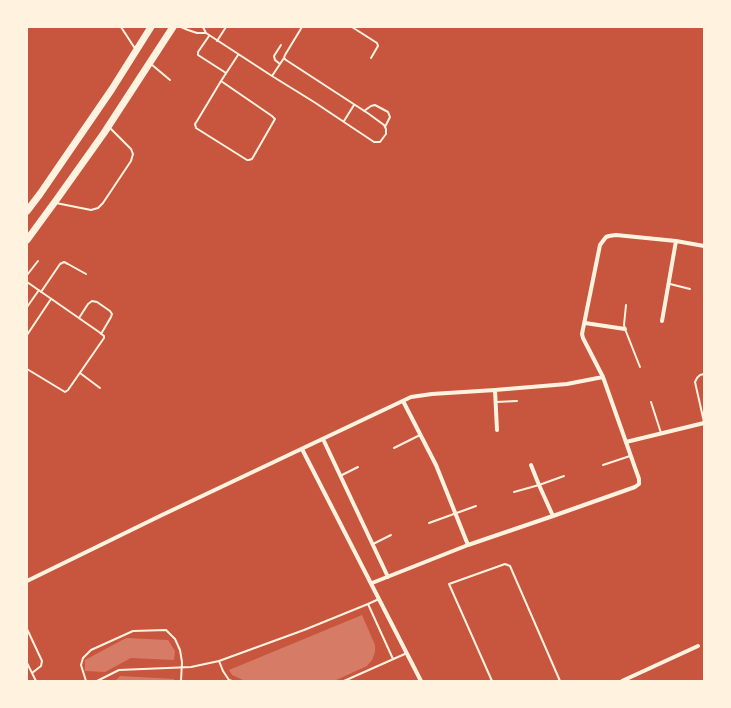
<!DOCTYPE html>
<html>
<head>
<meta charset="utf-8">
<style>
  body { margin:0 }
  #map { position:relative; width:731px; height:708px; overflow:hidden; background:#c8553d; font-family:"Playfair Display",serif }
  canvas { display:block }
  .frame { position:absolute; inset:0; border:28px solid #fff3e0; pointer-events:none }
</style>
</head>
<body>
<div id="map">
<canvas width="731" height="708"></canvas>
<div class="frame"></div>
</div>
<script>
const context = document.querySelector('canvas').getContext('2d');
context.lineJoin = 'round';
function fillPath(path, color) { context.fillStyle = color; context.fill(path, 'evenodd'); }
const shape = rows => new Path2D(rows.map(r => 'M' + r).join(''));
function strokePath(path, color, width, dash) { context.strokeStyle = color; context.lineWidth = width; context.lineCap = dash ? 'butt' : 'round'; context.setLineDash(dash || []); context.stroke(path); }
fillPath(shape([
  [362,615,375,645,375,652,372,660,367,666,334,681,245,681,232,675,229,670],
  [126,638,168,640,175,651,174,660,131,658,105,672,85,671,85,660],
  [120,676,174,679,174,681,115,681]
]), '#d67c66');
strokePath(shape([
  [121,27,136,50],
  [181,27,188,30,197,33,206,33,272,76,314,102,374,142,380,142,386,134,386,129,384,125,369,114,286,60,284,58,285,55,302,27],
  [203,27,206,33],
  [352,27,377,43,378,46,371,58],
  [209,36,198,52,198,55,226,73],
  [217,41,226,27],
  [151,64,170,80],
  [280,64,275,60,274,56,281,45],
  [272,76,284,58],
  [221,81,272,116,275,119,252,159,249,160,247,160,196,128,195,124,197,121,221,81,238,55],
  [364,111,371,106,375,105,388,112,390,117,385,127],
  [344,121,354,105],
  [56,203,91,210,98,208,103,203,131,161,133,154,131,149,109,127],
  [27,275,38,261],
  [27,282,99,332,104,336,104,338,68,390,65,392,27,369],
  [670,284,690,289],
  [41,292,60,264,64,262,68,264,86,274],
  [626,305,624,325,625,329,640,367],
  [27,307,39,290],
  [79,318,88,304,92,301,97,302,110,311,112,314,111,317,101,334],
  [27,335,51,299],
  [80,373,100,388],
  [704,374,700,375,697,378,695,382,704,422],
  [496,402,517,401],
  [651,402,661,433],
  [394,448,420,435],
  [603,465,630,456],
  [340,476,358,467],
  [514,492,539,485,564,476],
  [429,523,476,506],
  [373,544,391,535],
  [368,604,393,659],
  [27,629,42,661,41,666,32,673],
  [219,661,223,671,229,680,232,681],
  [27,663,36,681],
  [86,681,81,665,83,658,91,650,133,631,166,630,175,639,180,650,182,662,181,681],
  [97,681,119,670,191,667,219,661,304,630,368,604,379,599],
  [344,681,407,653],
  [492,681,449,584,505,564,510,566,560,681]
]), '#fff3e0', 2);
strokePath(shape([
  [662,321,676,241],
  [585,323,625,329],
  [495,390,497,430],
  [403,401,436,465,468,545],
  [323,439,388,577],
  [626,442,704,423],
  [302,449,421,681],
  [531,465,539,485,553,516],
  [27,581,162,515,411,397,432,394,495,390,567,384,603,377],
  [372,583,468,545,553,516,635,487,639,484,639,479,603,377,583,338,582,334,600,245,606,237,609,236,616,235,676,241,704,246],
  [622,681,698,646]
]), '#fff3e0', 4);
strokePath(shape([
  [27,211,40,194,112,89,151,27],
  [27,240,57,199,104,133,173,27]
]), '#fff3e0', 7);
</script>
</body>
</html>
